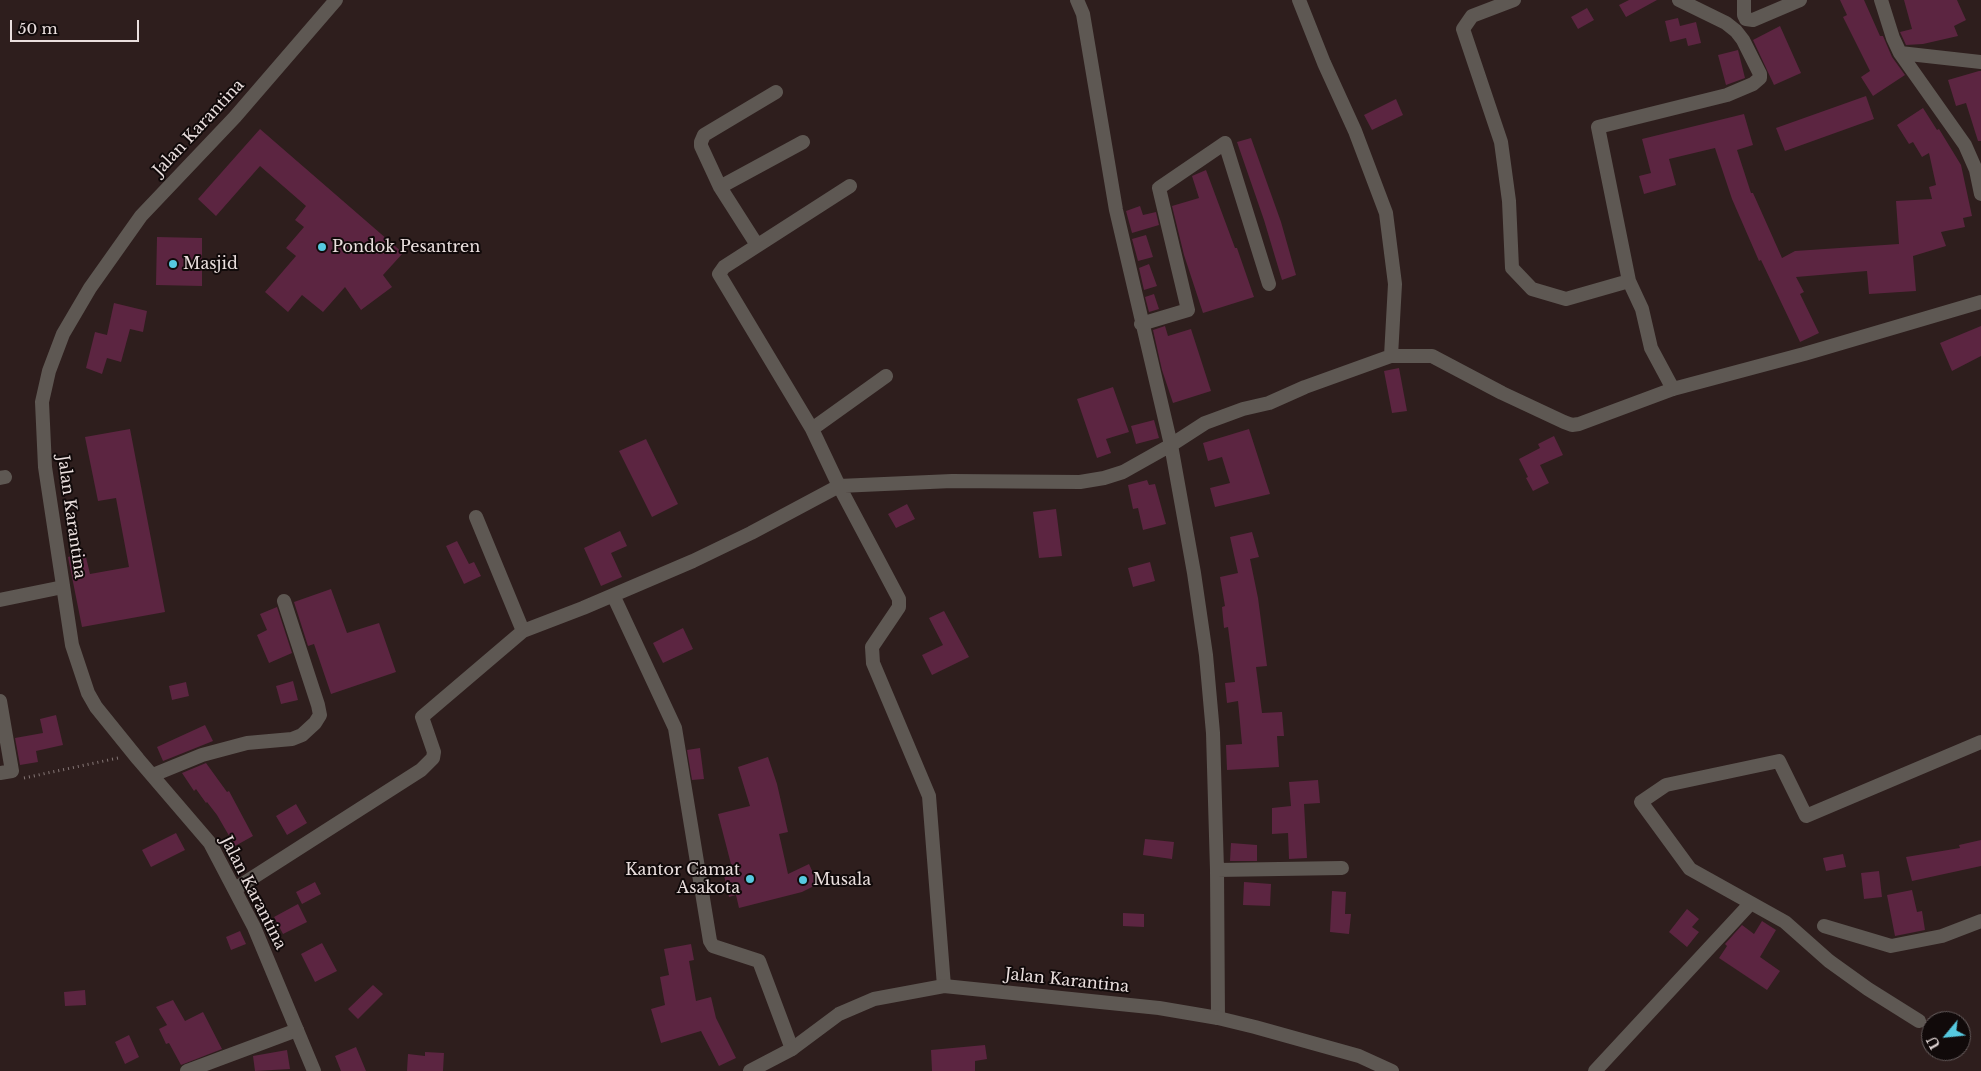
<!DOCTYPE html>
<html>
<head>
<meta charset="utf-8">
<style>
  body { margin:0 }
  #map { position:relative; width:1981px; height:1071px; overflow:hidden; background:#2e1e1d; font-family:"Libre Baskerville",serif }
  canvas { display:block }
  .north { position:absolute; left:1921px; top:1011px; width:50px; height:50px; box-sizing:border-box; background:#110a0a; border:1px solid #685f5f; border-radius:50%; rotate:242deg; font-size:14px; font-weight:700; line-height:20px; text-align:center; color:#eadfde }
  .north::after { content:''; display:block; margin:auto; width:18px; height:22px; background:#56c9e0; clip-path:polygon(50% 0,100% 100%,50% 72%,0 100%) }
  .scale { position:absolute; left:10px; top:20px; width:129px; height:22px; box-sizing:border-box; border:2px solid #eadfde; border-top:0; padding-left:6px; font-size:15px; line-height:18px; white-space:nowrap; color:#eadfde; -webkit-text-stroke:4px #110a0a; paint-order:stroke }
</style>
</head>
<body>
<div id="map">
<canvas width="1981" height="1071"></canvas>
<div class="north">U</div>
<div class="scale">50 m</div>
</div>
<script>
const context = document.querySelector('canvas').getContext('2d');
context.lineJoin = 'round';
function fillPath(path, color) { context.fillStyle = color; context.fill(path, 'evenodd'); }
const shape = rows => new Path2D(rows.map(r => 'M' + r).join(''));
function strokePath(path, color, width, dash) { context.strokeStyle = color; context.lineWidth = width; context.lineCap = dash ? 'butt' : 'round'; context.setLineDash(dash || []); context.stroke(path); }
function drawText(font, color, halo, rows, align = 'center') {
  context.font = font + ' "Libre Baskerville",serif'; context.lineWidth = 4; context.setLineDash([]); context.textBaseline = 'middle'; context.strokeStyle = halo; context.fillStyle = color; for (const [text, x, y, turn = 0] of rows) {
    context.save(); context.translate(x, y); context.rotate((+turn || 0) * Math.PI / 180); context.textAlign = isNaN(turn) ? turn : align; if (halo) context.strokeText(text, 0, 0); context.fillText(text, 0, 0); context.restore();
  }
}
fillPath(shape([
  [1629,0,1657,0,1626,17,1619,5],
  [1840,0,1864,0,1880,36,1883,36,1892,57,1905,75,1873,96,1861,77,1870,71,1843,17,1847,15],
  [1904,0,1957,0,1966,20,1954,26,1958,36,1923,44,1906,45,1900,32,1912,29],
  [1587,8,1594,20,1578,29,1571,17],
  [1678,18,1680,26,1696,22,1701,43,1688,46,1686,38,1670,42,1665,21],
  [1780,26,1801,73,1774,85,1753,40],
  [1738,50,1745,78,1726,85,1718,55],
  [1979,71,1981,71,1981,141,1978,141,1966,103,1956,106,1948,80],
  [1866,96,1874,119,1785,151,1776,128],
  [1396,99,1403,115,1372,130,1364,115],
  [1923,108,1937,130,1939,129,1961,165,1972,216,1963,218,1965,227,1941,232,1946,246,1913,256,1916,291,1869,294,1867,271,1796,277,1804,292,1800,294,1819,333,1800,342,1761,260,1759,261,1732,199,1715,148,1669,159,1676,185,1644,194,1639,176,1651,173,1642,139,1744,114,1753,145,1737,150,1751,193,1753,193,1782,258,1795,251,1899,244,1896,201,1932,199,1929,187,1936,185,1929,153,1922,157,1913,142,1909,144,1897,125],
  [260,129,403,253,383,275,392,287,361,310,345,287,323,312,302,295,288,312,265,292,296,256,286,248,304,227,295,220,306,206,260,166,216,216,198,199],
  [1251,138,1281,222,1296,275,1282,280,1264,220,1237,142],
  [1206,170,1235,248,1237,248,1254,297,1203,313,1184,255,1172,206,1199,198,1192,176],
  [1140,206,1143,215,1156,212,1159,225,1132,233,1126,211],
  [1146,235,1153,257,1138,261,1132,239],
  [157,237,202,238,202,286,156,285],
  [1149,264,1157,286,1144,290,1139,268],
  [1154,294,1159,309,1149,312,1145,297],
  [114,303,147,311,143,332,130,329,121,362,107,358,102,374,86,368,95,332,107,335],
  [1165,326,1168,336,1191,329,1211,391,1173,403,1162,370,1153,330],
  [1981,326,1981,356,1952,371,1940,343],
  [1399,368,1407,411,1392,413,1384,371],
  [1113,387,1129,432,1106,439,1111,453,1097,458,1077,399],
  [1154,420,1159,438,1136,444,1131,426],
  [130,429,165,612,82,627,68,557,85,553,90,574,129,567,116,498,98,501,85,437],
  [1249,429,1270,494,1215,507,1210,488,1230,483,1222,457,1208,461,1203,443],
  [1554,436,1563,455,1540,465,1549,483,1533,491,1526,478,1528,477,1519,459,1540,448,1538,444],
  [646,439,678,504,652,517,619,451],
  [1147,480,1149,485,1155,484,1166,524,1143,530,1138,508,1133,509,1128,485],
  [907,504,915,519,896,528,888,514],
  [1056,509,1062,556,1039,558,1033,512],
  [620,531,627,546,611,553,622,577,601,586,584,548],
  [1252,532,1259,557,1250,559,1258,598,1267,666,1256,667,1262,713,1282,712,1284,736,1277,736,1279,767,1227,770,1226,745,1242,744,1238,701,1227,703,1225,683,1235,682,1228,627,1224,628,1222,607,1225,606,1220,577,1238,573,1230,537],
  [457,541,469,564,474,562,481,576,464,584,446,546],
  [1150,562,1155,581,1133,587,1128,568],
  [331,589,347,633,379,623,396,672,331,694,314,644,308,646,294,602],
  [277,607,292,653,269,663,257,635,267,630,260,614],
  [944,611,969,657,932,675,922,655,943,645,929,618],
  [683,628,693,649,663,663,653,643],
  [293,681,298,700,281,704,276,686],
  [186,682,189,696,172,700,169,686],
  [56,715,63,745,36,751,38,762,20,765,15,738,43,733,40,719],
  [205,725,213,741,163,761,157,747],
  [700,748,704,779,692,780,687,750],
  [768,757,777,784,788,832,779,834,788,874,809,864,818,884,802,892,739,908,736,895,729,897,723,871,732,868,718,814,750,806,738,767],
  [206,763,227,792,229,791,253,836,235,846,217,815,207,802,206,803,196,789,194,791,182,773],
  [1318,780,1320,803,1304,804,1307,858,1289,859,1288,833,1272,834,1272,808,1291,806,1289,782],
  [296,804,307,823,287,835,276,816],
  [176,833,185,850,151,867,142,850],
  [1145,839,1174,842,1172,859,1143,855],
  [1981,840,1981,866,1912,881,1906,857,1960,848,1959,845],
  [1231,843,1257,845,1257,861,1230,861],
  [1843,854,1846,867,1826,871,1823,858],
  [1879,871,1882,897,1864,899,1861,873],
  [315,882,321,894,302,904,296,892],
  [1244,882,1271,884,1270,906,1243,905],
  [1912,890,1917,912,1922,911,1925,930,1895,936,1887,895],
  [1332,891,1346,892,1345,914,1351,914,1349,934,1330,932],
  [298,904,307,922,283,934,274,917],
  [1687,909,1699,919,1692,927,1699,932,1687,947,1669,932],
  [1123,913,1144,914,1144,927,1123,926],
  [1762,921,1776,930,1760,957,1780,971,1767,990,1719,958,1727,946,1725,944,1742,925,1754,934],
  [240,931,246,944,231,950,226,937],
  [322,943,337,971,315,982,301,954],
  [691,944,694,960,689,961,696,1001,711,997,716,1018,736,1058,719,1066,701,1031,661,1043,651,1009,665,1005,660,977,669,975,664,949],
  [373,985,383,994,358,1019,348,1009],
  [85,990,86,1005,65,1006,64,992],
  [173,1000,185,1021,203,1012,222,1049,181,1065,169,1043,166,1044,159,1029,167,1025,156,1007],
  [129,1035,139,1057,125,1064,115,1042],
  [985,1045,987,1059,975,1061,975,1071,932,1071,931,1050],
  [356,1047,366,1071,341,1071,335,1056],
  [287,1050,290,1069,255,1071,253,1056],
  [425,1052,444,1053,443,1071,407,1071,408,1054,425,1056]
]), '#5c2541');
strokePath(shape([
  [24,778,118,758]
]), '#857776', 3, [1, 4]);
strokePath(shape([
  [1077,0,1083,14,1116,210,1171,445,1194,573,1206,655,1213,733,1217,870,1218,1018],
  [1299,0,1324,63,1355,131,1386,213,1395,284,1391,356],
  [1514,0,1472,16,1463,29,1501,142,1509,201,1512,268,1532,289,1566,299,1629,281],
  [1744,0,1744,15,1746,19,1753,20,1800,0],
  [1881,0,1893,38,1900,53,1965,145,1976,170,1981,194],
  [1900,53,1981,62],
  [850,186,724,267,719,274,812,429,839,486,899,599,899,607,872,647,873,663,929,796,944,986],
  [720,187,803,142],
  [757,245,720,187,701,146,701,142,704,135,776,92],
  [1141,324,1188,310,1159,188,1225,143,1269,284],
  [1673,389,1651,348,1642,309,1629,281,1598,127,1727,95,1753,84,1760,78,1760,74,1743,40,1736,31,1726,23,1679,0],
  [812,429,886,376],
  [0,478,5,477],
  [476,517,523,631],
  [613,595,675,728,710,941,713,946,759,961,792,1049],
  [0,600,63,587],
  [0,701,12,771,0,773],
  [153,775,202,755,247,743,292,739,302,735,315,723,320,715,318,705,284,601],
  [1217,870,1342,868],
  [235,889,421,770,433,758,434,752,422,717,523,631,583,608,693,561,751,533,839,486,952,481,1080,482,1104,478,1123,472,1171,445,1205,423,1243,409,1269,403,1305,387,1391,356,1432,356,1502,393,1564,422,1572,425,1579,424,1673,389,1804,354,1981,302],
  [1824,926,1891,946,1942,936,1981,921],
  [1919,1021,1868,989,1829,961,1785,922,1690,869,1641,802,1666,785,1779,761,1806,816,1981,742],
  [187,1071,297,1030],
  [1595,1071,1750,904]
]), '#5e5853', 14);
strokePath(shape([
  [314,1071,254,927,210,843,138,759,96,707,88,693,72,645,45,467,42,402,49,371,63,334,90,288,141,216,235,117,336,0],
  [750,1071,792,1049,839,1014,874,999,944,986,1159,1008,1218,1018,1255,1027,1359,1056,1392,1071]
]), '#5e5853', 14);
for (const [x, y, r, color] of [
  [322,247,5,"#56c9e0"],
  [173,264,5,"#56c9e0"],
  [750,879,5,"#56c9e0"],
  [803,880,5,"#56c9e0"]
]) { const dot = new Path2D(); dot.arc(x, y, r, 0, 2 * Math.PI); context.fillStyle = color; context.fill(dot); strokePath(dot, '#110a0a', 2); }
drawText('16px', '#eadfde', '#110a0a', [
  ["Jalan Karantina",199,128,-47],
  ["Jalan Karantina",71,517,82],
  ["Jalan Karantina",253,893,63],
  ["Jalan Karantina",1067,981,6]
]);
drawText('16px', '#eadfde', '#110a0a', [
  ["Pondok Pesantren",332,247],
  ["Masjid",183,264],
  ["Kantor Camat",740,870,"right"],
  ["Asakota",740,888,"right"],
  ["Musala",813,880]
], 'left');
</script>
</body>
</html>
